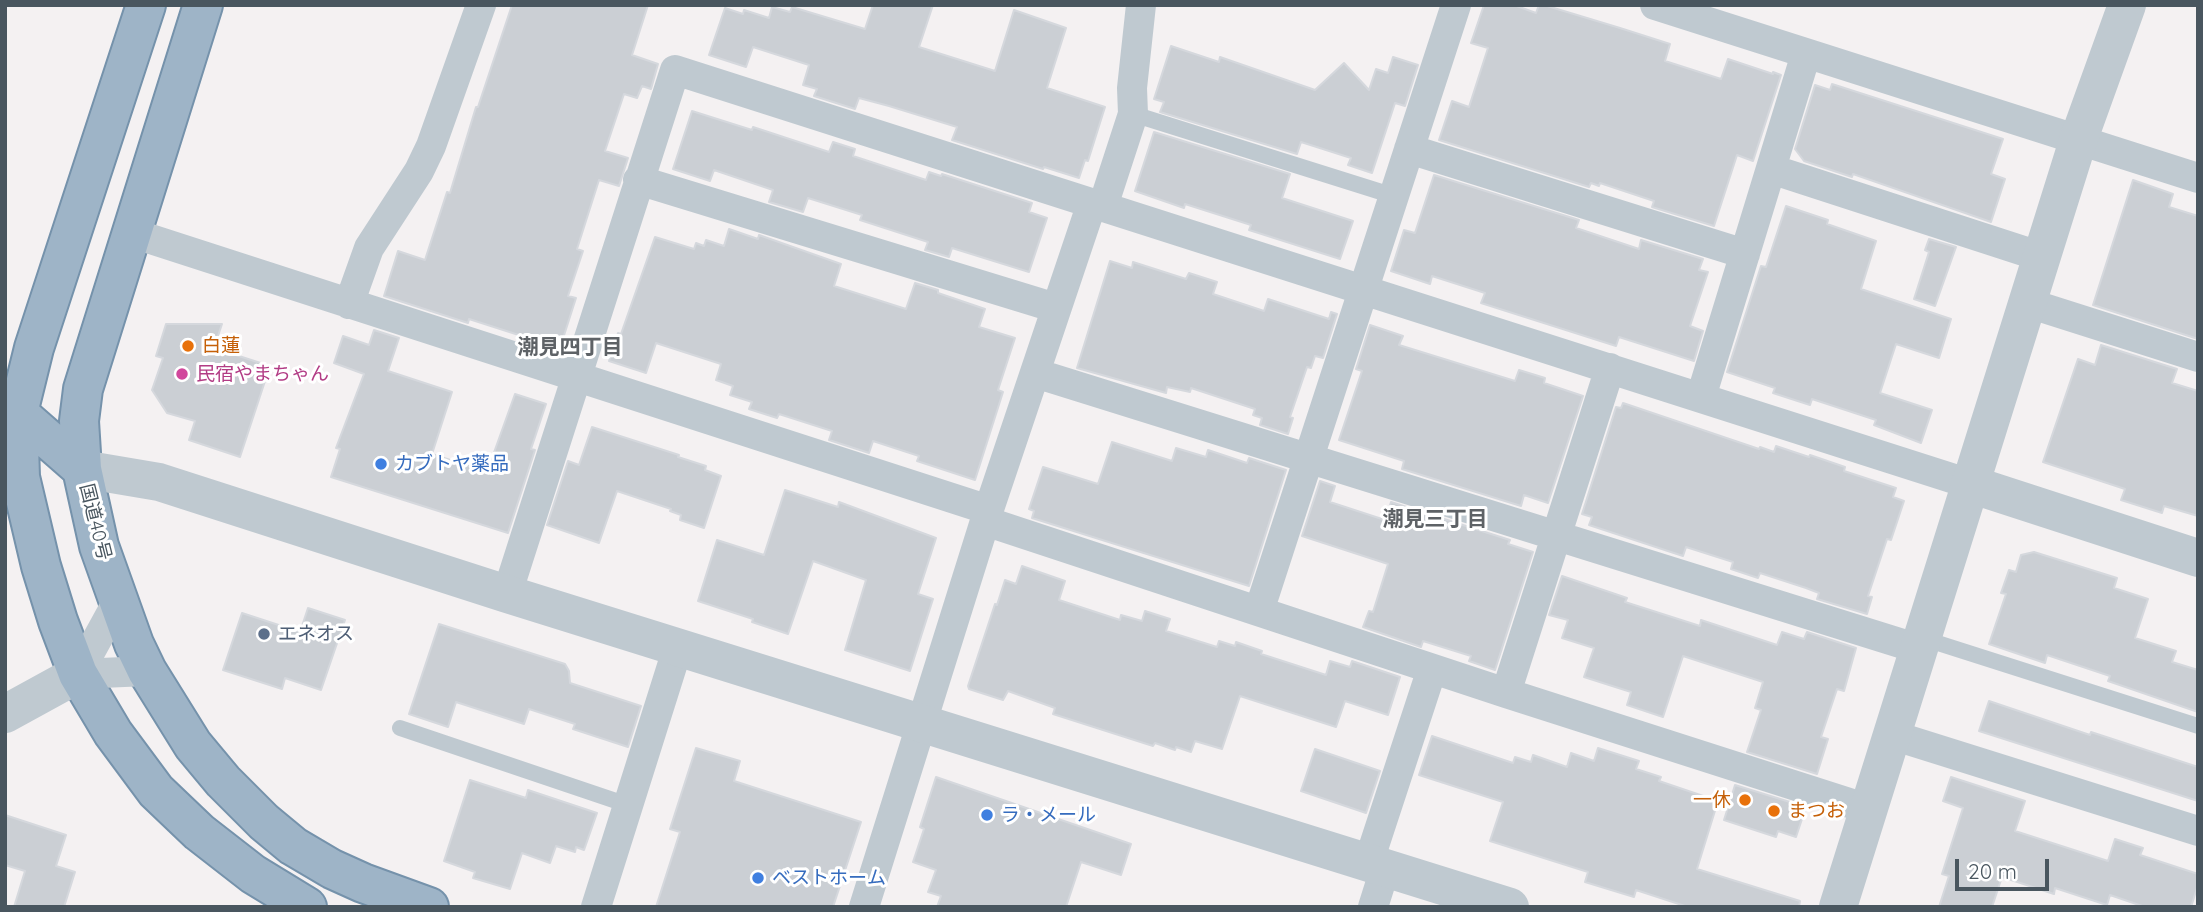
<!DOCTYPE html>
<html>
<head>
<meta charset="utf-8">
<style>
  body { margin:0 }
  #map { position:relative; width:2203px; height:912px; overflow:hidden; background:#f4f1f2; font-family:Quicksand,sans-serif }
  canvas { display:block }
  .frame { position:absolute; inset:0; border:7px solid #49565f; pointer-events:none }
  .scale { position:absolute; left:1955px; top:859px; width:94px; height:32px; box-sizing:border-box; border:4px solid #49565f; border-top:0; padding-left:9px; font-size:21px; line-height:24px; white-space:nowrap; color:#49565f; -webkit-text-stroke:5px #fff; paint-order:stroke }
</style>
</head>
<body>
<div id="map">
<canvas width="2203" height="912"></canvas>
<div class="frame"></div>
<div class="scale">20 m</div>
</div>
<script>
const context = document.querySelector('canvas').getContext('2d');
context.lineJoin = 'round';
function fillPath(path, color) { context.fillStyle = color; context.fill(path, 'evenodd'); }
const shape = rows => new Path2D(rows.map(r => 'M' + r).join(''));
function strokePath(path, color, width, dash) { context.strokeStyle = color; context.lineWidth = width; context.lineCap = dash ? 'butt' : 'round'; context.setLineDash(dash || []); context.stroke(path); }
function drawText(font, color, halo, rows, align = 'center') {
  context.font = font + ' Quicksand,"Noto Sans JP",sans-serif'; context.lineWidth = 6; context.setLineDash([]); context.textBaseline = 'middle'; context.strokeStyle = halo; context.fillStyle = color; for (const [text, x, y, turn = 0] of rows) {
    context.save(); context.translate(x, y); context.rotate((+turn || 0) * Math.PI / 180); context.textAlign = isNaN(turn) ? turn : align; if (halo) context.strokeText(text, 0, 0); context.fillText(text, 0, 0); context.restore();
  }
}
const building = shape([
  [512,5,648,5,632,55,658,64,651,89,642,86,637,98,624,94,605,151,628,158,619,186,599,180,577,249,583,251,568,296,576,298,559,351,527,341,528,338,469,319,468,323,384,296,398,251,425,260,447,192,450,193,476,107,478,107,512,5],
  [873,5,933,5,919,47,995,71,1014,10,1066,28,1047,88,1105,107,1088,161,1085,160,1079,178,1044,167,1043,169,952,140,957,127,889,106,859,98,855,109,814,96,817,89,803,85,809,65,753,47,746,67,709,55,725,8,743,14,744,10,769,18,772,7,790,12,792,7,865,29,873,5],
  [1484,5,1514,5,1536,13,1539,5,1544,5,1620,28,1670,44,1665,61,1721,79,1728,59,1773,74,1773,72,1781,75,1753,161,1737,155,1714,226,1652,207,1654,201,1600,183,1599,186,1591,183,1589,187,1439,140,1452,101,1469,107,1488,48,1471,43,1484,5],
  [1171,46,1219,62,1220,57,1315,90,1344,63,1369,90,1376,69,1388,73,1393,57,1418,65,1405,106,1395,103,1372,173,1348,165,1351,158,1301,142,1297,154,1160,112,1164,102,1154,99,1171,46],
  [1832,84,2003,139,1991,174,2005,179,1991,222,1853,174,1852,177,1804,161,1795,149,1815,85,1830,90,1832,84],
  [692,111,752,130,753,127,829,152,833,142,855,149,853,156,926,180,929,172,941,176,942,174,1032,203,1029,212,1047,218,1029,272,952,248,949,257,925,250,928,242,860,220,862,215,808,198,803,212,769,202,773,190,714,170,710,181,673,169,692,111],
  [1154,132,1290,174,1282,198,1353,221,1340,259,1249,230,1251,225,1185,204,1184,208,1135,191,1154,132],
  [1434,175,1579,220,1576,228,1639,249,1641,240,1703,259,1699,270,1708,272,1690,326,1703,331,1694,361,1619,337,1616,346,1481,303,1485,293,1432,276,1430,284,1391,271,1404,230,1415,233,1434,175],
  [2133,180,2173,194,2169,207,2198,216,2198,339,2093,305,2133,180],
  [1786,206,1828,220,1827,224,1876,241,1861,289,1951,319,1939,358,1896,344,1880,393,1932,410,1921,443,1874,425,1876,420,1812,399,1810,405,1773,393,1775,388,1727,372,1761,266,1766,267,1786,206],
  [729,229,758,239,759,235,841,264,834,286,906,309,915,283,938,290,938,293,985,309,979,327,1015,338,998,390,1003,392,975,480,917,461,919,456,873,441,869,453,829,440,832,431,779,414,777,418,749,409,752,402,730,395,733,386,716,380,721,364,656,343,646,373,609,361,618,333,621,334,655,237,694,249,696,243,704,246,706,240,724,246,729,229],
  [1929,239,1956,247,1935,306,1914,299,1929,252,1925,250,1929,239],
  [1110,261,1132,268,1133,262,1186,279,1189,273,1217,282,1213,294,1264,311,1268,299,1329,319,1331,312,1337,314,1323,358,1315,356,1311,368,1307,367,1290,417,1293,418,1288,434,1260,425,1262,418,1253,415,1255,409,1191,388,1190,392,1167,387,1166,393,1077,368,1110,261],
  [166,324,222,324,214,348,270,366,240,457,189,440,195,421,167,413,152,390,163,358,156,356,166,324],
  [1370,325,1403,336,1399,345,1515,381,1519,370,1545,378,1544,383,1583,396,1548,503,1524,495,1521,506,1402,469,1404,461,1339,440,1362,371,1356,369,1370,325],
  [374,330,399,338,388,371,452,392,432,454,487,472,515,394,546,404,531,449,535,450,508,533,331,477,340,449,336,448,364,374,334,363,343,336,369,345,374,330],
  [2101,345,2177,369,2172,383,2198,391,2198,516,2164,506,2162,513,2121,500,2125,489,2043,462,2078,359,2095,365,2101,345],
  [1623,403,1759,449,1760,447,1774,452,1776,446,1809,457,1810,455,1845,467,1844,471,1896,488,1893,497,1904,501,1891,540,1887,539,1868,596,1872,597,1867,614,1817,599,1819,593,1806,588,1760,573,1758,578,1731,569,1733,562,1686,547,1683,556,1589,525,1592,517,1582,514,1616,407,1621,408,1623,403],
  [592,427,679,455,678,457,706,466,705,470,721,476,704,528,680,520,681,515,670,511,671,509,617,491,599,543,547,525,568,461,579,465,592,427],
  [1112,442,1172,461,1176,448,1206,457,1208,450,1247,463,1249,458,1286,470,1249,586,1032,518,1034,511,1029,509,1043,467,1098,484,1112,442],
  [1320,481,1335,486,1330,502,1385,520,1391,502,1510,540,1508,544,1533,552,1495,670,1469,661,1471,656,1423,641,1421,647,1363,627,1369,611,1373,612,1388,564,1302,536,1320,481],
  [785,490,838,507,839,502,936,538,918,594,933,599,910,671,845,650,866,580,813,561,788,634,752,622,753,619,698,601,717,540,764,555,785,490],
  [2034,552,2117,578,2114,588,2148,599,2135,638,2176,651,2172,662,2198,670,2198,712,2108,681,2110,676,2047,655,2045,663,1989,644,2006,594,2001,593,2009,570,2016,572,2021,555,2034,552],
  [1022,566,1065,581,1059,600,1120,620,1121,615,1142,621,1145,611,1170,619,1166,631,1217,647,1219,641,1235,646,1236,642,1262,651,1261,654,1326,675,1330,661,1350,667,1352,661,1400,677,1388,715,1345,701,1336,727,1240,696,1222,749,1195,741,1191,752,1176,747,1175,750,1155,743,1153,746,1053,714,1055,708,1008,691,1003,700,969,689,968,686,995,604,997,605,1005,580,1016,584,1022,566],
  [1562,576,1627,598,1625,602,1700,626,1701,620,1777,645,1782,632,1804,639,1807,632,1856,648,1844,691,1837,689,1821,737,1828,739,1817,774,1747,752,1761,710,1755,708,1763,682,1683,656,1663,717,1627,705,1631,692,1584,677,1594,648,1562,638,1568,620,1549,615,1562,576],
  [308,608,345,620,321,690,285,678,282,689,223,670,242,613,300,632,308,608],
  [439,624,565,664,569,671,570,683,641,706,628,747,573,729,575,724,529,709,524,724,456,702,448,727,409,714,439,624],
  [1989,701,2090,735,2091,732,2198,767,2198,801,1979,731,1989,701],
  [1432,736,1513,763,1515,757,1531,762,1533,755,1567,767,1571,753,1594,761,1598,748,1639,761,1636,769,1661,777,1659,781,1718,801,1697,869,1800,901,1799,907,1688,907,1636,890,1634,897,1585,882,1588,872,1490,841,1503,802,1419,775,1432,736],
  [696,748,740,761,734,781,861,822,833,907,656,907,680,832,670,829,696,748],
  [1315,749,1380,771,1366,813,1301,791,1315,749],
  [936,777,1131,844,1121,875,1081,862,1066,907,937,907,941,896,928,892,936,870,913,862,924,829,920,827,936,777],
  [1951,777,2025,801,2015,831,2108,861,2115,839,2143,848,2140,855,2198,874,2198,885,2191,907,2145,907,2110,895,2107,905,2055,888,2054,894,2002,877,1992,907,1939,907,1949,876,1942,874,1963,808,1943,801,1951,777],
  [470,780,526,798,528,790,597,813,584,850,576,847,575,852,556,846,550,863,522,853,510,889,473,878,475,872,444,861,470,780],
  [1735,785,1806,807,1796,837,1778,831,1776,837,1724,820,1735,785],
  [5,815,66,835,56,866,75,872,64,907,14,907,25,871,5,865,5,815]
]);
fillPath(building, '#cbcfd4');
strokePath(building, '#d5d8dd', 2);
const trunk = shape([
  [146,5,34,348,18,413,20,477,41,566,58,621,78,674,113,733,156,791,199,832,253,874,307,907],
  [203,5,83,389,79,421,82,469,99,546,134,644,147,671,193,745,223,781,264,822,293,846,332,869,363,883,429,907],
  [5,410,18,413,82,469]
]);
strokePath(trunk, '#7592ab', 42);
strokePath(shape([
  [1133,114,1394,196],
  [1922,638,2198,726],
  [400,728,628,805]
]), '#bfc9d0', 16);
strokePath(shape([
  [1655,5,2198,178],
  [1409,149,1745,254],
  [1771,169,2042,257],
  [638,180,1056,308],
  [1103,206,1133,114,1132,88,1141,5],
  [132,233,989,510],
  [2028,303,2198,357],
  [349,304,369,248,419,171,431,146,481,5],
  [1035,373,1919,649],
  [1701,397,1806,54],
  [985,521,1506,693,1868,809],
  [507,594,675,70,1970,484],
  [1259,611,1456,5],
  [78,674,118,601],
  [78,674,147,671],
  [1506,693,1610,368],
  [1892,735,2198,831],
  [1368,864,1432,669],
  [596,907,678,647],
  [864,907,985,521,1092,203],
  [1373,907,1385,869]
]), '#bfc9d0', 30);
strokePath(shape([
  [82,469,159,482,507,594,1510,907],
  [1970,484,2198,558],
  [5,714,78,674],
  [1838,907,2078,141,2127,5]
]), '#bfc9d0', 38);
strokePath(trunk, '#9eb4c7', 38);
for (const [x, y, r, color] of [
  [188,346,7,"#e8710a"],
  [182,374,7,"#d1479c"],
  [381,464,7,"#3f7fe0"],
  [264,634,7,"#5c6f8a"],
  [1745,800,7,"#e8710a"],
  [1774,811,7,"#e8710a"],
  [987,815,7,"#3f7fe0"],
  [758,878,7,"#3f7fe0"]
]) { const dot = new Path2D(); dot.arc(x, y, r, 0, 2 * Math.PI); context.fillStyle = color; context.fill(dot); strokePath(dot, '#fff', 2.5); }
drawText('19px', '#c56008', '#fff', [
  ["白蓮",202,346],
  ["一休",1731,800,"right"],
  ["まつお",1788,811]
], 'left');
drawText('19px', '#b23c85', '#fff', [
  ["民宿やまちゃん",196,374]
], 'left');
drawText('19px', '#366cbe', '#fff', [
  ["カブトヤ薬品",395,464],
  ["ラ・メール",1001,815],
  ["ベストホーム",772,878]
], 'left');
drawText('19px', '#49565f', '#fff', [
  ["国道40号",95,522,76]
]);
drawText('19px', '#4e5e75', '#fff', [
  ["エネオス",278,634]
], 'left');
drawText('bold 21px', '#5e6266', '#fff', [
  ["潮見四丁目",570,348],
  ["潮見三丁目",1435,520]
]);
</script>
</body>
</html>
